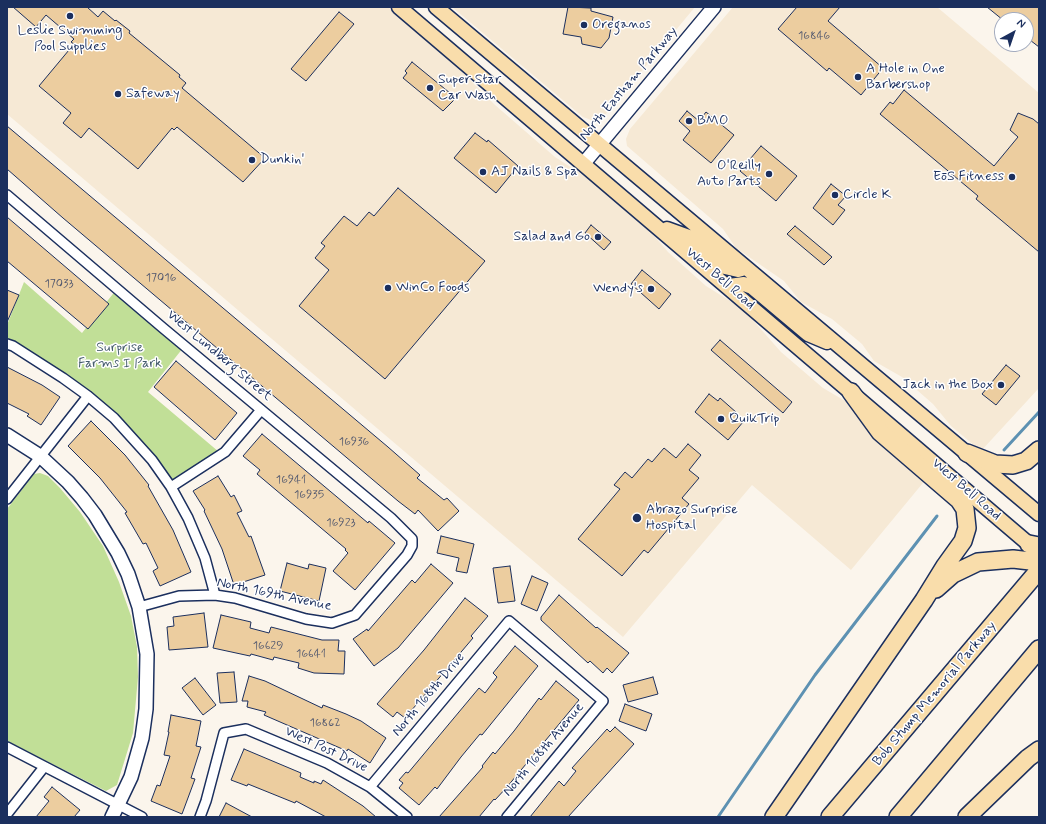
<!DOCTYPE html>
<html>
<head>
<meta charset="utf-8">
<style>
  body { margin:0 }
  #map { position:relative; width:1046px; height:824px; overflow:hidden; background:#fbf5ec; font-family:Mynerve,sans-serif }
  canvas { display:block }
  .frame { position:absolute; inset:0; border:8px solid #1b2f5e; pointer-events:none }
  .north { position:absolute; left:994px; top:12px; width:40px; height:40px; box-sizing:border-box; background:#fff; border:1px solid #a4acbf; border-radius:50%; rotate:40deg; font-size:11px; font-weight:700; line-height:16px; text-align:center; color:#1b2f5e }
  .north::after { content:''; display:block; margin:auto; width:14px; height:18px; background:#1b2f5e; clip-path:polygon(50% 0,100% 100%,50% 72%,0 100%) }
</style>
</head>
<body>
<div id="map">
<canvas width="1046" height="824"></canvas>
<div class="frame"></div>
<div class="north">N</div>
</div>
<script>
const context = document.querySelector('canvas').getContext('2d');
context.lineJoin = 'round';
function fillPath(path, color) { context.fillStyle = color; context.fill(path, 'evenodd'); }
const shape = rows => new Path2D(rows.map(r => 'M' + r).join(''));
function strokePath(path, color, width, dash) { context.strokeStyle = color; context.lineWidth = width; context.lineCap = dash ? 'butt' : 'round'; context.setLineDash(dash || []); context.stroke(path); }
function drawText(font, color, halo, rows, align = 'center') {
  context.font = font + ' Mynerve,sans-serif'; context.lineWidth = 3; context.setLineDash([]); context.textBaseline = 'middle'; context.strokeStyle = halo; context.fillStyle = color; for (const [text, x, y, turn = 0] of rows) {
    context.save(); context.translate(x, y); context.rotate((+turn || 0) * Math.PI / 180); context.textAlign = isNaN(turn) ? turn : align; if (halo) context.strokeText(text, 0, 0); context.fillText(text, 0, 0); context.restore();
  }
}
fillPath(shape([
  [7,7,388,7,443,53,495,105,555,157,603,188,643,223,668,252,706,286,743,309,781,352,823,388,852,405,927,478,851,570,752,485,623,637,7,114],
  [452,7,695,7,605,115,599,120,594,121,583,117],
  [733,7,937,7,1039,93,1039,388,981,451,951,426,933,404,902,377,874,361,862,344,832,319,801,302,784,281,736,248,723,229,627,146,626,139,630,129]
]), '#f6e9d5');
fillPath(shape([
  [24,282,82,333,116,290,183,348,148,392,219,452,172,480,135,434,91,392,60,371,7,342,7,325],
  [40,473,48,476,60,488,80,512,103,546,119,582,131,616,137,647,138,677,133,733,117,785,106,791,7,741,7,509,34,474]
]), '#c1df97');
strokePath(shape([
  [1004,450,1039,412],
  [718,817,815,675,937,516]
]), '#5d91b2', 3);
const building = shape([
  [13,7,87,7,98,17,103,11,115,21,116,20,130,31,129,33,180,75,179,77,186,83,182,88,265,158,243,182,177,127,174,130,172,128,138,169,89,128,81,138,63,123,71,113,39,86,74,44,71,42,74,39,46,15,36,27,13,7],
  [568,7,591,8,591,11,613,17,609,38,601,48,582,44,581,37,563,34,568,7],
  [797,7,840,7,828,21,883,68,861,95,829,68,827,71,778,29,797,7],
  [987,7,1039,7,1039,47,1026,37,1026,20,1003,20,987,7],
  [339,12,354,24,306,81,291,69,339,12],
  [412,62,456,98,443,111,403,78,407,73,405,71,412,62],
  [904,90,994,166,1018,137,1010,130,1018,113,1033,119,1039,124,1039,252,976,199,978,196,880,114,890,102,893,104,904,90],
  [687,111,699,121,706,112,734,135,711,163,683,140,690,131,679,121,687,111],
  [7,126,388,447,420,475,417,478,444,500,447,498,459,511,438,531,418,510,415,514,398,501,63,218,7,169,7,126],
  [475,133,487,142,488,140,518,166,496,193,454,158,475,133],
  [761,146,797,176,776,201,740,171,761,146],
  [831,184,846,196,838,205,845,210,833,225,813,208,831,184],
  [398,188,485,261,385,379,299,306,329,270,315,258,325,246,321,243,344,216,357,226,369,212,374,216,398,188],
  [7,217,109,304,88,329,7,261,7,217],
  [591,225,611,242,604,250,585,233,591,225],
  [795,226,832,257,824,265,787,234,795,226],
  [642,270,671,294,659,309,631,284,642,270],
  [7,290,19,295,7,322,7,290],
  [720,340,792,402,783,413,711,350,720,340],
  [176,361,237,413,215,440,154,387,176,361],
  [1006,365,1020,376,996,405,982,394,1006,365],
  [7,367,42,385,60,397,41,425,27,416,29,414,7,403,7,367],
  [709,394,718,401,720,398,737,413,735,415,743,422,728,440,695,412,709,394],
  [91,421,125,455,149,485,148,486,173,530,191,572,160,586,153,571,158,568,146,543,143,544,125,513,127,512,100,478,68,446,91,421],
  [262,434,368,523,369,521,395,543,355,590,333,571,348,553,345,550,346,549,257,474,260,470,243,456,262,434],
  [688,444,701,455,689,470,699,478,682,498,689,504,648,553,644,550,622,576,578,539,620,489,614,485,625,472,632,478,648,459,652,462,664,448,676,458,688,444],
  [218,476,231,497,234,495,242,511,237,513,249,537,251,536,265,575,234,585,222,549,204,511,205,510,193,491,218,476],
  [441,536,474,544,467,573,456,571,459,558,437,553,441,536],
  [287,563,308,569,309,564,326,568,319,601,280,591,287,563],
  [431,564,453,583,398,648,374,666,353,639,367,629,368,631,412,580,415,583,431,564],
  [510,566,515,601,498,603,493,568,510,566],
  [532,576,548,583,537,611,521,604,532,576],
  [559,595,596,628,597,627,629,653,612,673,607,668,603,673,590,661,588,663,541,620,541,617,559,595],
  [465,598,488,616,471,636,473,638,405,718,397,712,393,717,377,704,424,650,465,598],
  [204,613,208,647,169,650,167,627,174,626,173,617,204,613],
  [221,615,251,622,250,628,269,633,271,627,322,640,339,640,338,651,345,651,344,674,314,673,298,668,299,663,274,657,273,660,251,654,250,656,213,648,221,615],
  [515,646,538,666,482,735,480,734,461,757,437,789,435,787,419,805,399,788,403,783,399,780,406,772,408,773,479,688,485,693,497,677,493,673,515,646],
  [234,672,237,702,220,703,217,673,234,672],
  [249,676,265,681,322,708,323,705,346,714,361,721,386,738,370,763,348,749,347,751,264,715,266,712,247,707,248,701,242,701,249,676],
  [653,677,658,694,628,702,623,685,653,677],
  [195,678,216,705,203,715,182,688,195,678],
  [556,681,579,700,507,787,495,800,494,799,479,817,439,817,483,767,482,766,493,752,495,754,514,731,539,698,541,700,556,681],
  [625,704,652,714,646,731,619,721,625,704],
  [171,715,201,721,196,746,201,747,191,778,195,779,182,814,151,801,157,785,160,786,170,756,164,755,169,732,168,732,171,715],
  [615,727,634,744,568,817,530,817,559,781,564,786,576,771,572,768,607,729,610,732,615,727],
  [244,749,301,773,300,777,314,783,314,781,321,784,323,780,363,806,376,817,326,817,296,801,295,803,248,784,247,786,231,780,244,749],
  [52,787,80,810,74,817,36,817,49,801,44,797,52,787],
  [226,803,252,817,219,817,226,803]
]);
fillPath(building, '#eccd9f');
strokePath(building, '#1b2f5e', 1);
const street = shape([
  [7,195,163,328,391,518,412,539,412,546,407,555,355,615,332,623,306,619,235,598,215,595,179,596,139,607],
  [7,344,13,346,63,378,88,396,114,418,152,460,171,487,188,518,205,558,215,595],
  [171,487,225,452,261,410],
  [7,499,88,396],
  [7,747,142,817],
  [370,787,509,621,603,701,507,817],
  [7,814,44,767],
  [200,817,206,801,224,733,246,729,327,763,370,787,407,817]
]);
const secondary = shape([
  [584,163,714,7],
  [7,435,40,456,68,482,82,498,95,515,118,553,128,574,139,607,147,654,146,709,142,738,131,777,112,817]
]);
const primary = shape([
  [399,7,1037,551],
  [436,7,1039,514],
  [667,229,689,237,725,267,738,270,745,268],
  [729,286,744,284,752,287,808,334,827,342]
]);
const highway = shape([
  [967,453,995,464,1013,465,1026,461,1039,450],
  [1029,544,1039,546],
  [936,589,953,574,978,562,1013,559,1039,562],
  [774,817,924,600,945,566,963,541,967,528,965,509,959,500,880,432,851,392],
  [830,817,1039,570],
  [898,817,1039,649],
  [967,817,1028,758,1039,750]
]);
strokePath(street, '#1b2f5e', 12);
strokePath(secondary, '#1b2f5e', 16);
strokePath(primary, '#1b2f5e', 17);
strokePath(highway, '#1b2f5e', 20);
strokePath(street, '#fff', 9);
strokePath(secondary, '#fff', 13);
strokePath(primary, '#f9ddab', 14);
strokePath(highway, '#f9ddab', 17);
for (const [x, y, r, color] of [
  [70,16,4,"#1b2f5e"],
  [584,25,4,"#1b2f5e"],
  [858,77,4,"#1b2f5e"],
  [430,88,4,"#1b2f5e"],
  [118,94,4,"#1b2f5e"],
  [689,121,4,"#1b2f5e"],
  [252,160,4,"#1b2f5e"],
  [483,172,4,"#1b2f5e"],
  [769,174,4,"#1b2f5e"],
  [1012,177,4,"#1b2f5e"],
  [835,195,4,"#1b2f5e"],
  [598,237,4,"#1b2f5e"],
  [388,288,4,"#1b2f5e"],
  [651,289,4,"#1b2f5e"],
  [1001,385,4,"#1b2f5e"],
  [721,419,4,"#1b2f5e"],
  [637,518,5,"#1b2f5e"]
]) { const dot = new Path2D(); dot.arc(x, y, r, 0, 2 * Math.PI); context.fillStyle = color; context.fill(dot); strokePath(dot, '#fff', 1.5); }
drawText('12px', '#4f566e', null, [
  ["16846",814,36],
  ["17016",161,278],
  ["17033",59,284],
  ["16936",354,442],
  ["16941",291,480],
  ["16935",309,495],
  ["16923",341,523],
  ["16629",268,646],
  ["16641",311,654],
  ["16862",325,723]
]);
drawText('14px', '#1b2f5e', '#fff', [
  ["Oreganos",592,25],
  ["Leslie Swimming",70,31,"center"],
  ["Pool Supplies",70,47,"center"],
  ["A Hole in One",866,69],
  ["Barbershop",866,85],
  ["Super Star",438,80],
  ["Car Wash",438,96],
  ["Safeway",126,94],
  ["BMO",697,121],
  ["Dunkin'",260,160],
  ["O'Reilly",761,166,"right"],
  ["Auto Parts",761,182,"right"],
  ["AJ Nails & Spa",491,172],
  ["EōS Fitness",1004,177,"right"],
  ["Circle K",843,195],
  ["Salad and Go",590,237,"right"],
  ["WinCo Foods",396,288],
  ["Wendy's",643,289,"right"],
  ["Jack in the Box",993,385,"right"],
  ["QuikTrip",729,419],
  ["Abrazo Surprise",646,510],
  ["Hospital",646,526]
], 'left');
drawText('14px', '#1b2f5e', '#fff', [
  ["North Eastham Parkway",629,84,-50],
  ["West Bell Road",720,279,41],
  ["West Lundberg Street",219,356,40],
  ["West Bell Road",966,490,41],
  ["North 169th Avenue",274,595,12],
  ["Bob Stump Memorial Parkway",935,694,-50],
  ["North 168th Drive",429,695,-50],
  ["West Post Drive",326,750,25],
  ["North 168th Avenue",544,750,-50]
]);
drawText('14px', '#445b6c', '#fff', [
  ["Surprise",120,348],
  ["Farms I Park",120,364]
]);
</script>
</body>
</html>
